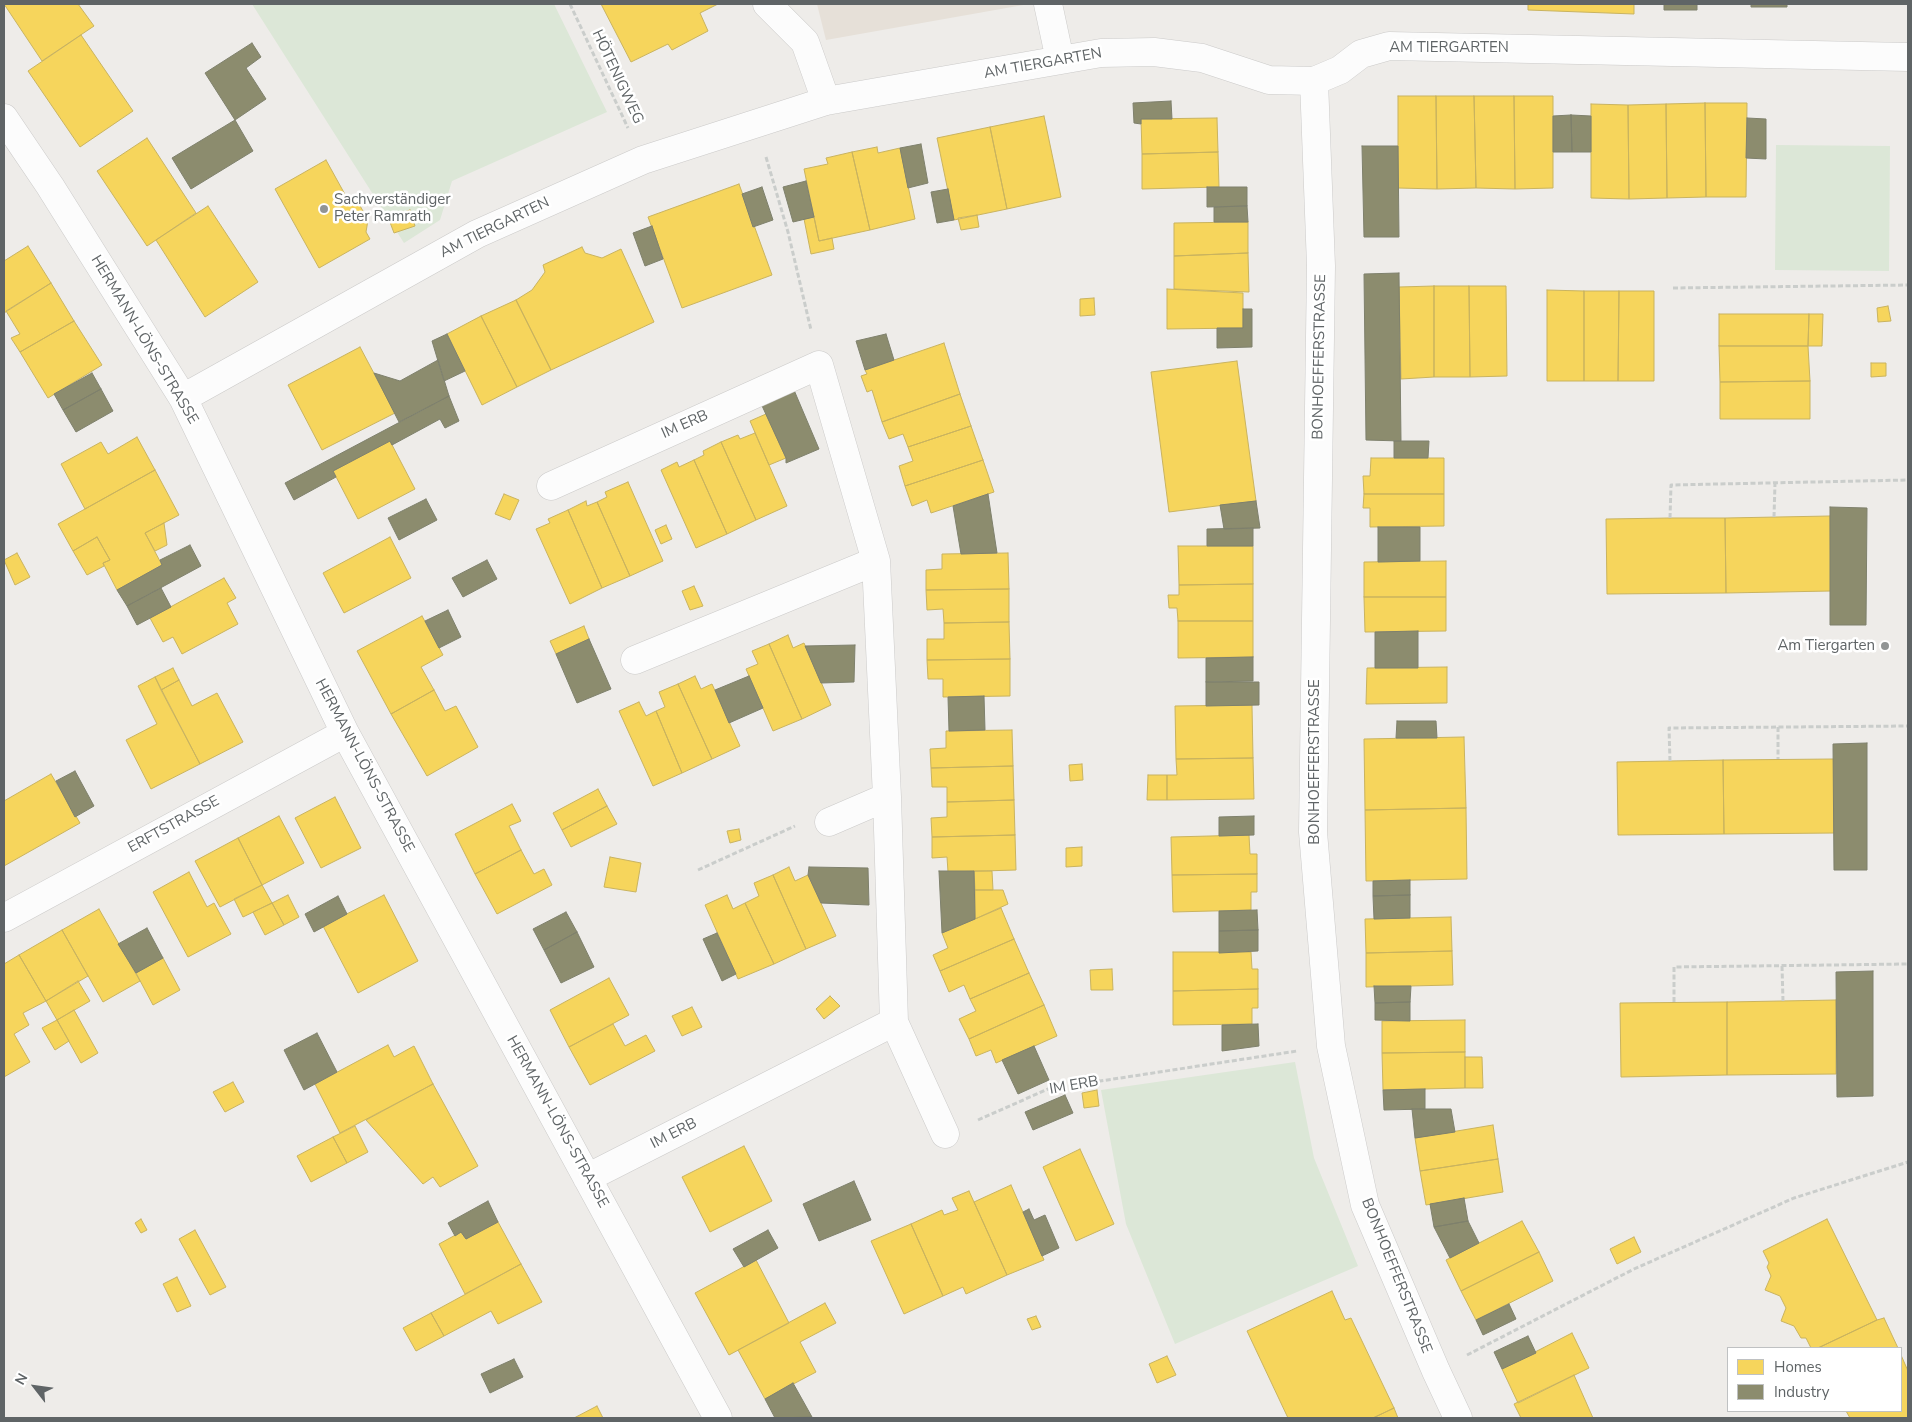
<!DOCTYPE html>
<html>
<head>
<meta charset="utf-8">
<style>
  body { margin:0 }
  #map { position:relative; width:1912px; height:1422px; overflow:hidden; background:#eeece9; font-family:"Nunito Sans",sans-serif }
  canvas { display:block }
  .frame { position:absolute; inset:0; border:5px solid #5f6466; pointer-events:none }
  .legend { position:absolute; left:1727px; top:1347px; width:175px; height:65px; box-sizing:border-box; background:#fff; border:1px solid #bfc1c2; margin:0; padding:6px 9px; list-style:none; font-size:15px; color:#5f6466 }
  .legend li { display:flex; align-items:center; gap:10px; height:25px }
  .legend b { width:25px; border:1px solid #bfc1c2 }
  .north { position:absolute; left:10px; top:1362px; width:50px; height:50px; -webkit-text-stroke:4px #fff; paint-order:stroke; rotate:300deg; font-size:14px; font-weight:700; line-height:20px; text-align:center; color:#5f6466 }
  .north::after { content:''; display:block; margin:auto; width:18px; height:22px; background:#5f6466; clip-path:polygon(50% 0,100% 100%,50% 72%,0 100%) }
</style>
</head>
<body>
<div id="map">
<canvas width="1912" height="1422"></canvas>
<div class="frame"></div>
<ul class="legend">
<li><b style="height:14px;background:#f6d55c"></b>Homes</li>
<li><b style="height:14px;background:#8c8c6e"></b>Industry</li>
</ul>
<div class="north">N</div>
</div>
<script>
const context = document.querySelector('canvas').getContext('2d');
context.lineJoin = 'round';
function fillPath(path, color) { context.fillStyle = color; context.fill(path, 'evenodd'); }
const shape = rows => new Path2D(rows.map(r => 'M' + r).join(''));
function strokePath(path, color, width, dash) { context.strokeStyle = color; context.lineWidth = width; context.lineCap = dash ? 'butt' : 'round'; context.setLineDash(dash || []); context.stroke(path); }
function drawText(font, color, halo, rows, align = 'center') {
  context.font = font + ' "Nunito Sans",sans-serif'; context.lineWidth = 5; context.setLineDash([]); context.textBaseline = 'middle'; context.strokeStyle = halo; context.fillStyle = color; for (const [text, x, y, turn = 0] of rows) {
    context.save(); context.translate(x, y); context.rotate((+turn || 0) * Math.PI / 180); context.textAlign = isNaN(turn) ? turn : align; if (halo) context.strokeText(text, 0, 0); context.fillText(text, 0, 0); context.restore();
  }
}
fillPath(shape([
  [817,4,1029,4,826,40]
]), '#e6e0d8');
fillPath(shape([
  [252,4,554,4,607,112,452,181,440,220,404,243],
  [1776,145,1890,146,1889,271,1775,270],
  [1295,1062,1314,1158,1358,1266,1175,1344,1126,1224,1101,1090]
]), '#dce7d7');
const homes = shape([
  [4,4,78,4,94,26,42,61,4,4],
  [601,4,718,4,700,13,708,31,672,50,668,44,631,62,601,4],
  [1528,4,1634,4,1634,14,1528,10,1528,4],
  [81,35,133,111,80,147,28,71,81,35],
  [1398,96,1436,96,1437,189,1398,188,1398,96],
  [1436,96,1474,96,1476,188,1437,189,1436,96],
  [1474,96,1514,96,1515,189,1476,188,1474,96],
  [1514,96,1553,96,1553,188,1515,189,1514,96],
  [1705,103,1706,197,1667,198,1666,104,1705,103],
  [1705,103,1747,103,1746,197,1706,197,1705,103],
  [1591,104,1628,105,1629,199,1591,198,1591,104],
  [1666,104,1667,198,1629,199,1628,105,1666,104],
  [1044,116,1061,197,1007,209,990,127,1044,116],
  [1217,118,1218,152,1142,154,1141,119,1217,118],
  [990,127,1007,209,954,220,937,138,990,127],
  [147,138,196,213,147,246,97,171,147,138],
  [877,147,878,153,900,148,915,219,870,230,852,152,877,147],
  [852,152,870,230,819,241,804,169,828,164,826,158,852,152],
  [1218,152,1219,187,1142,189,1142,154,1218,152],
  [326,160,347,198,354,195,368,220,366,232,370,239,319,268,275,189,326,160],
  [739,184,772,275,682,308,648,217,739,184],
  [208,206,258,282,205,317,156,240,208,206],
  [410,210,415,226,394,233,388,217,410,210],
  [977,215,979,227,961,230,958,218,977,215],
  [814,217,819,241,832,238,834,249,811,254,804,219,814,217],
  [1248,222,1248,253,1174,256,1174,223,1248,222],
  [28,246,51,283,4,313,4,261,28,246],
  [582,247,585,253,602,258,621,249,654,322,551,370,516,300,532,290,545,272,543,265,582,247],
  [1248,253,1249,292,1174,289,1174,256,1248,253],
  [51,283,74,321,20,352,11,338,20,334,6,311,51,283],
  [1434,286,1434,377,1401,379,1399,287,1434,286],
  [1434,286,1469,286,1470,377,1434,377,1434,286],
  [1469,286,1506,286,1507,376,1470,377,1469,286],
  [1167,289,1243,293,1243,328,1167,329,1167,289],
  [1547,290,1584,291,1584,381,1547,381,1547,290],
  [1584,291,1619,291,1618,381,1584,381,1584,291],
  [1619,291,1654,291,1654,381,1618,381,1619,291],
  [1094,298,1095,315,1080,316,1080,299,1094,298],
  [516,300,551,370,517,387,481,316,516,300],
  [1888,306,1891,321,1878,322,1877,308,1888,306],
  [1719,314,1809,314,1808,346,1719,346,1719,314],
  [1809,314,1823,314,1822,346,1808,346,1809,314],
  [481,316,517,387,482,405,447,334,481,316],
  [74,321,102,365,48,398,20,352,74,321],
  [944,343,960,394,882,422,872,390,867,392,861,376,867,374,865,370,944,343],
  [1719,346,1808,346,1810,381,1720,382,1719,346],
  [360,347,395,413,322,450,288,385,360,347],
  [1237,361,1256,501,1169,512,1151,372,1237,361],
  [1871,363,1886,363,1886,376,1871,377,1871,363],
  [1810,381,1810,419,1720,419,1720,382,1810,381],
  [960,394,971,426,908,447,903,434,889,439,882,422,960,394],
  [766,414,786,458,769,465,750,421,766,414],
  [971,426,983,460,905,486,899,466,913,461,908,447,971,426],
  [755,433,787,506,756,520,721,442,738,435,740,439,755,433],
  [137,437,155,470,85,509,61,464,101,442,108,454,137,437],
  [390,441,415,489,358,519,333,471,390,441],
  [721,442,756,520,727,534,694,460,704,455,703,451,721,442],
  [1371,458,1444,458,1444,494,1364,494,1363,476,1370,476,1371,458],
  [694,460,727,534,696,548,661,470,677,462,679,467,694,460],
  [983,460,994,492,931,513,927,500,912,506,905,486,983,460],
  [155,470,179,515,145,533,162,565,117,590,103,563,110,560,97,537,73,551,58,524,155,470],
  [628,482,663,561,630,576,597,502,607,497,605,492,628,482],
  [504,494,519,500,510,520,495,514,504,494],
  [1364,494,1444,494,1444,526,1370,527,1370,508,1363,508,1364,494],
  [586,501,587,506,597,502,630,576,602,588,568,510,586,501],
  [568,510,602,588,570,604,536,529,550,523,548,519,568,510],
  [1830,516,1831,591,1726,593,1725,518,1830,516],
  [1670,518,1725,518,1726,593,1607,594,1606,519,1670,518],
  [164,523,167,545,155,551,145,533,164,523],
  [666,525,672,539,661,544,655,530,666,525],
  [97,537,110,560,103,563,104,566,87,575,73,551,97,537],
  [390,537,411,578,344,613,323,573,390,537],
  [1178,546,1253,546,1253,584,1179,585,1178,546],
  [17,553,30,577,15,585,4,560,17,553],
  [1008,553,1009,589,926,590,926,570,942,569,942,554,1008,553],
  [1446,561,1446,597,1364,597,1364,562,1446,561],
  [224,578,236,598,227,603,238,624,182,654,173,637,163,642,150,618,224,578],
  [1253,584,1253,621,1178,621,1177,608,1169,608,1168,595,1179,595,1179,585,1253,584],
  [694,586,703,606,690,610,682,591,694,586],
  [1009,589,1009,622,944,623,943,609,927,610,926,590,1009,589],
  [1364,597,1446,597,1446,631,1365,632,1364,597],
  [422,616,443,655,421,667,434,690,391,714,357,651,422,616],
  [1178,621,1253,621,1253,657,1178,658,1178,621],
  [1009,622,1010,659,927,660,927,639,944,639,944,623,1009,622],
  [584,626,589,639,556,654,550,641,584,626],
  [788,635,793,648,804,643,831,705,802,719,769,644,788,635],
  [769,644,802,719,773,731,746,669,758,664,752,651,769,644],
  [1010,659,1010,696,943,697,943,679,928,679,927,660,1010,659],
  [1447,667,1447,703,1366,704,1367,668,1447,667],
  [173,668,179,680,161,690,155,677,173,668],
  [695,676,701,689,712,684,740,746,712,759,678,684,695,676],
  [155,677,200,764,151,789,126,740,157,724,138,686,155,677],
  [179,680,192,706,217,693,243,742,200,764,161,690,179,680],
  [678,684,712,759,682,773,656,711,665,707,659,692,678,684],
  [434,690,445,711,456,706,478,747,427,776,391,714,434,690],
  [639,702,646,716,656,711,682,773,653,786,619,711,639,702],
  [1252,705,1253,758,1176,759,1175,706,1252,705],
  [1012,730,1013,766,931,768,930,749,946,748,946,731,1012,730],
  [1464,737,1466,808,1365,810,1364,739,1464,737],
  [1253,758,1254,799,1167,800,1167,775,1177,775,1176,759,1253,758],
  [1834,759,1835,833,1724,834,1723,760,1834,759],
  [1723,760,1724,834,1618,835,1617,762,1723,760],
  [1082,764,1083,780,1070,781,1069,765,1082,764],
  [1013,766,1014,800,947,802,947,787,932,787,931,768,1013,766],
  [51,774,80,823,4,866,4,801,51,774],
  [1148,775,1167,775,1167,800,1147,800,1148,775],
  [598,789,607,806,562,830,553,813,598,789],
  [335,797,361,848,321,868,295,818,335,797],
  [1014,800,1015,835,932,837,931,818,947,817,947,802,1014,800],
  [512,804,521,821,509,826,521,850,475,874,455,834,512,804],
  [607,806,617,824,571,847,562,830,607,806],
  [1466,808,1467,879,1366,881,1365,810,1466,808],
  [279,816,304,863,262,885,238,838,279,816],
  [739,829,741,840,730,843,727,831,739,829],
  [1015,835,1016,870,948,872,947,857,932,858,932,837,1015,835],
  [1249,835,1250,854,1257,854,1257,874,1172,875,1171,837,1249,835],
  [238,838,262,885,220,907,195,861,238,838],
  [1082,847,1082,866,1066,867,1066,848,1082,847],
  [521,850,534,874,544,869,552,885,497,914,475,874,521,850],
  [610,857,641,863,636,892,604,887,610,857],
  [789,867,795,881,808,875,836,936,806,949,773,875,789,867],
  [974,871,992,871,993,890,975,890,974,871],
  [189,872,207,907,214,903,231,934,188,957,153,892,189,872],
  [1257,874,1257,892,1251,892,1251,910,1173,912,1172,875,1257,874],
  [773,875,806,949,774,964,745,903,759,896,754,883,773,875],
  [262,885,272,903,243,917,234,899,262,885],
  [975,890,1003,890,1008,904,975,919,975,890],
  [288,895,299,917,284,925,272,903,288,895],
  [384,895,418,961,358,993,323,926,384,895],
  [727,895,733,909,745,903,774,964,738,979,705,905,727,895],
  [272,903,284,925,265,935,253,912,272,903],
  [1001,908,1014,939,940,971,933,955,948,948,942,933,1001,908],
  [99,909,140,981,103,1002,62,930,99,909],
  [1451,917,1452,951,1366,953,1365,919,1451,917],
  [62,930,88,976,46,1001,19,955,62,930],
  [1014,939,1029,973,970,999,964,985,949,992,940,971,1014,939],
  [1452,951,1453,985,1366,987,1366,953,1452,951],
  [1173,952,1251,952,1252,969,1258,969,1258,989,1173,991,1173,952],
  [19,955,46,1001,23,1013,29,1025,14,1034,30,1062,4,1077,4,964,19,955],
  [163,958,180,990,153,1005,136,973,163,958],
  [1112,969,1113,990,1091,990,1090,970,1112,969],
  [1029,973,1044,1005,969,1039,959,1019,976,1011,970,999,1029,973],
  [609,978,629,1015,569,1047,550,1010,609,978],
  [78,981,90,1001,57,1020,46,1001,78,981],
  [1258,989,1258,1008,1252,1008,1252,1024,1173,1025,1173,991,1258,989],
  [830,996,840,1006,824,1019,816,1009,830,996],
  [1836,1000,1836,1074,1727,1075,1727,1002,1836,1000],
  [1727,1002,1727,1075,1621,1077,1620,1003,1727,1002],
  [1044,1005,1057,1036,996,1063,991,1050,976,1056,969,1039,1044,1005],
  [692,1007,702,1027,682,1036,672,1016,692,1007],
  [74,1010,98,1053,81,1063,57,1020,74,1010],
  [57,1020,69,1041,55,1050,42,1028,57,1020],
  [1465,1020,1465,1052,1382,1053,1382,1021,1465,1020],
  [613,1024,625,1046,646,1035,655,1051,590,1085,569,1047,613,1024],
  [388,1045,394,1057,414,1046,433,1084,340,1133,315,1084,388,1045],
  [1465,1052,1465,1088,1383,1090,1382,1053,1465,1052],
  [1465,1057,1482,1057,1483,1088,1465,1088,1465,1057],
  [233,1082,244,1102,225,1112,213,1092,233,1082],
  [433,1084,478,1166,440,1187,433,1177,423,1184,366,1120,433,1084],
  [1097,1090,1099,1106,1084,1108,1082,1093,1097,1090],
  [1493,1125,1498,1159,1420,1171,1415,1138,1493,1125],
  [355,1126,368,1152,347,1163,333,1137,355,1126],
  [333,1137,347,1163,311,1182,297,1156,333,1137],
  [744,1146,772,1201,710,1232,682,1177,744,1146],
  [1080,1149,1114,1224,1076,1241,1043,1167,1080,1149],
  [1498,1159,1503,1192,1426,1205,1420,1171,1498,1159],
  [1011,1185,1044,1260,1007,1275,974,1202,1011,1185],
  [969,1191,1007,1275,966,1294,963,1287,943,1296,911,1224,942,1210,944,1215,958,1210,952,1198,969,1191],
  [141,1219,147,1230,141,1233,135,1223,141,1219],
  [1827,1219,1877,1320,1818,1348,1811,1348,1806,1338,1801,1338,1794,1326,1781,1321,1786,1308,1780,1296,1765,1290,1771,1276,1767,1267,1769,1263,1763,1251,1827,1219],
  [1522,1221,1539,1252,1461,1291,1446,1260,1522,1221],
  [498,1222,521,1264,465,1294,439,1244,461,1232,466,1239,498,1222],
  [911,1224,943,1296,904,1314,871,1241,911,1224],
  [195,1230,226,1287,210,1295,179,1239,195,1230],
  [1634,1237,1641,1252,1617,1264,1610,1249,1634,1237],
  [1539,1252,1553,1281,1476,1320,1461,1291,1539,1252],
  [756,1260,789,1323,729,1355,695,1293,756,1260],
  [521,1264,542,1302,498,1324,491,1311,444,1336,431,1313,521,1264],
  [177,1277,191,1306,177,1312,163,1284,177,1277],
  [1332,1291,1345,1320,1351,1318,1394,1408,1373,1418,1288,1418,1247,1331,1332,1291],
  [825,1303,836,1323,800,1342,816,1372,765,1399,738,1350,825,1303],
  [431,1313,444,1336,416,1351,403,1328,431,1313],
  [1036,1316,1041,1327,1032,1330,1027,1319,1036,1316],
  [1884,1318,1898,1348,1818,1348,1877,1320,1884,1318],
  [1572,1333,1589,1368,1518,1403,1502,1369,1572,1333],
  [1901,1355,1908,1371,1908,1418,1850,1418,1846,1411,1901,1411,1901,1355],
  [1167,1356,1176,1375,1157,1383,1149,1364,1167,1356],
  [1574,1375,1593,1418,1521,1418,1514,1404,1574,1375],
  [597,1406,603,1418,574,1418,597,1406],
  [1394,1408,1398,1418,1373,1418,1394,1408]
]);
fillPath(homes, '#f6d55c');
strokePath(homes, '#c9b35f', 1);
const industry = shape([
  [1664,4,1697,4,1697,10,1664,10,1664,4],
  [1751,4,1787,4,1787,7,1751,7,1751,4],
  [252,43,261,57,246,68,266,99,235,120,205,73,252,43],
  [1171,101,1172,119,1141,119,1141,124,1134,123,1133,103,1171,101],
  [1571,115,1572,152,1553,152,1553,116,1571,115],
  [1571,115,1591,116,1591,152,1572,152,1571,115],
  [1747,118,1766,119,1766,159,1746,158,1747,118],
  [235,120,253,151,191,189,172,158,235,120],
  [921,144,928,183,908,188,900,148,921,144],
  [1362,146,1398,146,1399,237,1364,237,1362,146],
  [806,181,814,217,793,222,783,187,806,181],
  [762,187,773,220,753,227,742,194,762,187],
  [1207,187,1247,187,1247,206,1207,207,1207,187],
  [948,189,954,220,937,223,931,192,948,189],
  [1247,206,1248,222,1214,222,1214,207,1247,206],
  [652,226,663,259,645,266,633,233,652,226],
  [1399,273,1401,441,1366,440,1364,274,1399,273],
  [1243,309,1252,309,1252,347,1217,348,1217,328,1243,328,1243,309],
  [447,334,465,371,444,381,432,341,447,334],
  [886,334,894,360,865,370,856,341,886,334],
  [438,360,449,396,399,422,374,373,400,381,438,360],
  [92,373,101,389,63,410,54,394,92,373],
  [791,383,819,449,786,463,786,458,758,397,791,383],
  [101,389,113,411,76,432,63,410,101,389],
  [449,396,459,421,445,428,440,419,392,445,390,441,333,471,336,477,294,500,285,483,449,396],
  [1394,441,1429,441,1428,458,1394,458,1394,441],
  [988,494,997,553,961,554,953,506,988,494],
  [426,499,437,520,399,540,388,518,426,499],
  [1256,501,1260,528,1224,529,1220,505,1256,501],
  [1830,507,1867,508,1866,625,1830,625,1830,507],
  [1378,527,1420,527,1420,561,1378,562,1378,527],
  [1253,528,1253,546,1207,546,1207,529,1253,528],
  [190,545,201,566,127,606,117,590,162,565,160,560,190,545],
  [487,560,497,579,463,597,452,578,487,560],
  [161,588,171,607,137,625,127,606,161,588],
  [448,610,461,637,439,648,425,621,448,610],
  [1418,631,1418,668,1375,668,1375,632,1418,631],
  [589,639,611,689,577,703,556,654,589,639],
  [855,645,854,682,821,683,805,646,855,645],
  [1253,657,1253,681,1206,682,1206,658,1253,657],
  [749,676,763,708,729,723,715,690,749,676],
  [1206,682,1259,682,1259,705,1206,706,1206,682],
  [984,696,985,730,949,731,948,697,984,696],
  [1397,721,1436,721,1437,738,1396,738,1397,721],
  [1867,743,1867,870,1834,870,1833,744,1867,743],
  [75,771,94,806,75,817,56,781,75,771],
  [1254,816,1254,835,1219,836,1219,817,1254,816],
  [809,867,868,868,869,905,821,903,808,875,809,867],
  [939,871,974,871,975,919,942,933,939,871],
  [1410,880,1410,895,1373,896,1373,881,1410,880],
  [1410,895,1410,918,1374,919,1373,896,1410,895],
  [338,896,347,914,314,932,305,914,338,896],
  [1257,910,1258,930,1219,931,1219,911,1257,910],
  [566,912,577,932,544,950,533,929,566,912],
  [147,928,163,958,136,973,118,944,147,928],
  [1258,930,1258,951,1219,953,1219,931,1258,930],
  [577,932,594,967,561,983,544,950,577,932],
  [717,933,736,974,722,981,703,939,717,933],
  [1873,971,1873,1096,1837,1097,1836,972,1873,971],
  [1374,986,1411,986,1410,1002,1375,1003,1374,986],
  [1410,1002,1410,1021,1375,1020,1375,1003,1410,1002],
  [1258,1024,1259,1046,1222,1051,1222,1025,1258,1024],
  [317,1033,337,1072,304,1090,284,1050,317,1033],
  [1034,1046,1049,1080,1018,1094,1002,1060,1034,1046],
  [1425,1089,1425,1109,1384,1110,1383,1090,1425,1089],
  [1065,1095,1073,1113,1033,1130,1025,1112,1065,1095],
  [1412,1109,1451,1109,1455,1132,1415,1138,1412,1109],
  [854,1181,871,1220,819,1241,803,1204,854,1181],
  [1464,1198,1468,1221,1434,1227,1430,1204,1464,1198],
  [488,1201,498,1222,466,1239,461,1232,455,1236,448,1223,488,1201],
  [1029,1209,1034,1220,1045,1215,1059,1248,1042,1256,1023,1212,1029,1209],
  [1468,1221,1479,1243,1450,1258,1434,1227,1468,1221],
  [768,1230,778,1248,744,1267,733,1249,768,1230],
  [1509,1304,1516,1319,1483,1335,1476,1320,1509,1304],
  [1528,1336,1536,1353,1502,1369,1494,1352,1528,1336],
  [514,1359,523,1377,490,1393,481,1374,514,1359],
  [793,1383,812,1417,775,1418,765,1399,793,1383]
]);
fillPath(industry, '#8c8c6e');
strokePath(industry, '#7e806c', 1);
const minor = shape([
  [767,4,805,42,826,101],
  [1048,4,1060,60],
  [1314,81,1321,266,1313,832,1331,1046,1365,1205,1436,1371,1458,1418],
  [4,118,50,186,183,398,345,733,718,1418],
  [183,398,477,234,643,160,826,101,1101,53,1154,52,1202,58,1269,80,1314,81,1340,70,1361,54,1389,46,1908,57],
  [551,486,819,365,876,561],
  [829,822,887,797],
  [4,918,345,733],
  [894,1022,945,1134],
  [587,1178,894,1022,887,797,876,561,635,660]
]);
strokePath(minor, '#cbcac9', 29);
strokePath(shape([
  [570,4,628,128],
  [766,157,788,232,811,330],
  [1673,288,1908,285],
  [1774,517,1775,483],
  [1670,518,1671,485,1908,480],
  [1778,727,1778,759],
  [1670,761,1669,728,1908,726],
  [698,870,795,826],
  [1782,966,1783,1001],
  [1674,1002,1674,967,1908,964],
  [978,1120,1048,1089,1297,1051],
  [1467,1355,1634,1269,1794,1198,1908,1162]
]), '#cacdcb', 3, [5, 2.5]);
strokePath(minor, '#fcfcfc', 28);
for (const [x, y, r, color] of [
  [324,209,5,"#919494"],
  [1885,646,5,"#919494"]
]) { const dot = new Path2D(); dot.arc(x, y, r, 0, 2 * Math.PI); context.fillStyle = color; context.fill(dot); strokePath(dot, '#fff', 2); }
drawText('15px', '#5f6466', '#fff', [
  ["AM TIERGARTEN",1449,48],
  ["AM TIERGARTEN",1043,64,-10],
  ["HÖTENIGWEG",617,77,65],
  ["AM TIERGARTEN",495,228,-26],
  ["HERMANN-LÖNS-STRASSE",144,340,59],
  ["BONHOEFFERSTRASSE",1320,357,-89],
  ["IM ERB",685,425,-24],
  ["BONHOEFFERSTRASSE",1315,762,-90],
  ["HERMANN-LÖNS-STRASSE",364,766,62],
  ["ERFTSTRASSE",174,825,-29],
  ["IM ERB",1074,1086,-10],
  ["HERMANN-LÖNS-STRASSE",557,1122,61],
  ["IM ERB",674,1134,-27],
  ["BONHOEFFERSTRASSE",1396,1276,68]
]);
drawText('15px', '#5f6466', '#fff', [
  ["Sachverständiger",334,200],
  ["Peter Ramrath",334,217],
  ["Am Tiergarten",1875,646,"right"]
], 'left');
</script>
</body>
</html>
